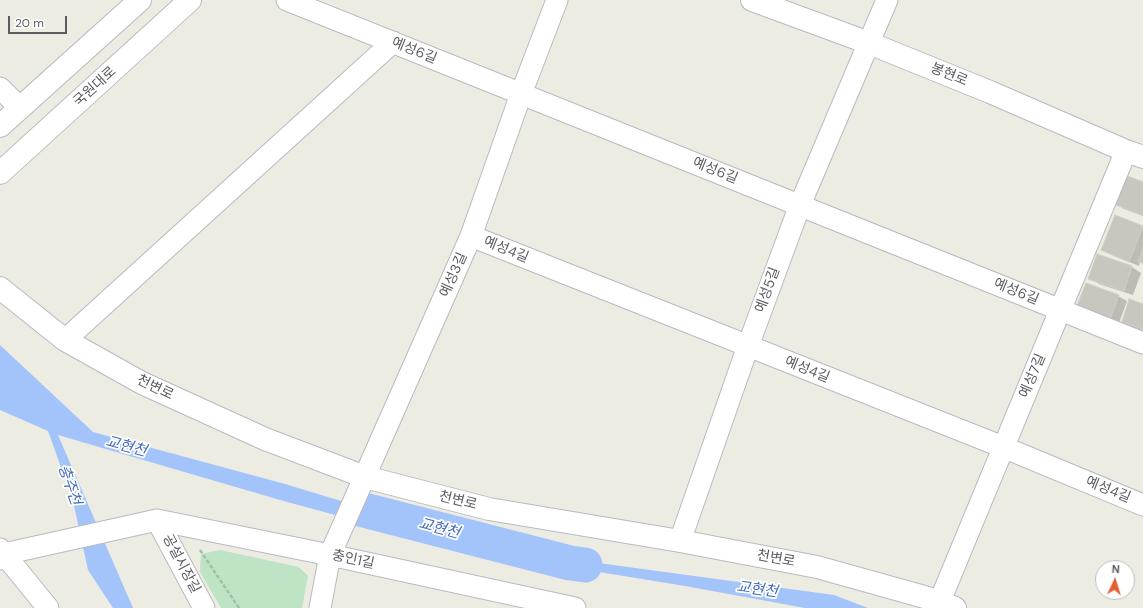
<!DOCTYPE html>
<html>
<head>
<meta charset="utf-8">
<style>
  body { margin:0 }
  #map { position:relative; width:1143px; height:608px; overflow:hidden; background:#ecece2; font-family:"DM Sans",sans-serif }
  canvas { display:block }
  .north { position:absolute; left:1095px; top:560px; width:40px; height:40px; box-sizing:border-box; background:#fff; border:1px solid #bdbec0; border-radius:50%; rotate:4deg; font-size:11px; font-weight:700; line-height:16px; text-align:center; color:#5a5c62 }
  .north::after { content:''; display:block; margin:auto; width:14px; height:18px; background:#e26032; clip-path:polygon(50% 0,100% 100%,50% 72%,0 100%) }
  .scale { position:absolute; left:8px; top:16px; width:59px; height:18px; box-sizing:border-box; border:2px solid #5a5c62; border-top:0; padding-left:5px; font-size:12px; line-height:14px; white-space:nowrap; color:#5a5c62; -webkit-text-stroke:3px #fff; paint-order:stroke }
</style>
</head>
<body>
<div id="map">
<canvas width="1143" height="608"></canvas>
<div class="north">N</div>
<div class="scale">20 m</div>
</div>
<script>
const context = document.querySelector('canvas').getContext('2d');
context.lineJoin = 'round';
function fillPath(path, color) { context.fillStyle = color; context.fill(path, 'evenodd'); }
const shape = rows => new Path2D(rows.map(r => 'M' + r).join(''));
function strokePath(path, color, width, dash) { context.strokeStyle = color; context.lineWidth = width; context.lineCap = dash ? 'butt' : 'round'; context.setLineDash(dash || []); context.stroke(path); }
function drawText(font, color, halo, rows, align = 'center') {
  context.font = font + ' "DM Sans","Noto Sans KR",sans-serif'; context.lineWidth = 3.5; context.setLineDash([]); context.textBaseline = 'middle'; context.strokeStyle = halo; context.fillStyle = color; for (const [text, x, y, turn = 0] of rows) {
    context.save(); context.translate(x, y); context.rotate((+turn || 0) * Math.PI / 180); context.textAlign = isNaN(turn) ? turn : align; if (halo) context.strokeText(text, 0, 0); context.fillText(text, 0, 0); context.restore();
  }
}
fillPath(shape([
  [220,550,299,567,308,576,302,608,221,608,200,572,201,554]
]), '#bfe3c5');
fillPath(shape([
  [0,345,93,432,285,484,503,550,834,595,868,608,805,608,685,586,464,550,280,500,58,435,133,608,113,608,88,570,73,501,48,431,0,410]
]), '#a3c4fb');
fillPath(shape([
  [1143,183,1143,216,1124,209,1115,204],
  [1116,217,1143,228,1143,264,1140,262,1139,266,1112,255,1102,250],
  [1098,255,1132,267,1141,273,1133,295,1099,284,1090,278],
  [1118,296,1127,301,1119,323,1088,311],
  [1143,305,1143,330,1132,327,1123,321]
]), '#0003');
strokePath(shape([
  [360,509,570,563,585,565]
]), '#a3c4fb', 35);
const building = shape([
  [1125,175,1143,182,1143,215,1114,204,1125,175],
  [1115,215,1143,226,1129,262,1101,250,1115,215],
  [1143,248,1143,263,1138,262,1143,248],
  [1097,254,1132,266,1124,291,1088,279,1097,254],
  [1086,283,1119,295,1110,319,1077,306,1086,283],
  [1129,299,1143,304,1143,329,1122,322,1129,299]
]);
fillPath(building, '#c8c6bf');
strokePath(building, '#d1cfc0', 1);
const minor = shape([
  [287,0,1143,343],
  [0,88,20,108],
  [471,236,1003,447,1143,505],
  [65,340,393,42],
  [157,520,204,608],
  [680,541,748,346,800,205,887,0],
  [0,549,48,608],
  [0,559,4,554,157,520,330,555,575,608],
  [320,608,330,555,471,236,521,94,557,0],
  [937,608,1126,151]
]);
const tertiary = shape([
  [752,0,869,43,990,92,1126,151,1143,157],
  [0,126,140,0],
  [0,173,190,0],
  [0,288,65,340,142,383,265,439,365,477,489,509,680,541,817,567,939,601,955,608]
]);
strokePath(minor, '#b9bac0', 23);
strokePath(tertiary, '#b9bac0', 24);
strokePath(shape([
  [200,550,239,608]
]), '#98c4ad', 2.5, [4, 2]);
strokePath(minor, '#fff', 21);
strokePath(tertiary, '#fff', 22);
drawText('14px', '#5a5c62', '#fff', [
  ["예성6길",414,51,22],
  ["봉현로",949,75,22],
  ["국원대로",95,87,-42],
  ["예성6길",715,171,22],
  ["예성4길",506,250,22],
  ["예성3길",454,275,-66],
  ["예성5길",768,290,-70],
  ["예성6길",1016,292,22],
  ["예성4길",807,370,22],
  ["예성7길",1033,376,-67],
  ["천변로",155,388,26],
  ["예성4길",1108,490,22],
  ["천변로",458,501,14],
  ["천변로",776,559,11],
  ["충인1길",353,560,12],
  ["공설시장길",181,564,62]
]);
drawText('italic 15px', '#476bbe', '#fff', [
  ["교현천",126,447,15],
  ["충주천",69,485,71],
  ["교현천",439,529,15],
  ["교현천",757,590,8]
]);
</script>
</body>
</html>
